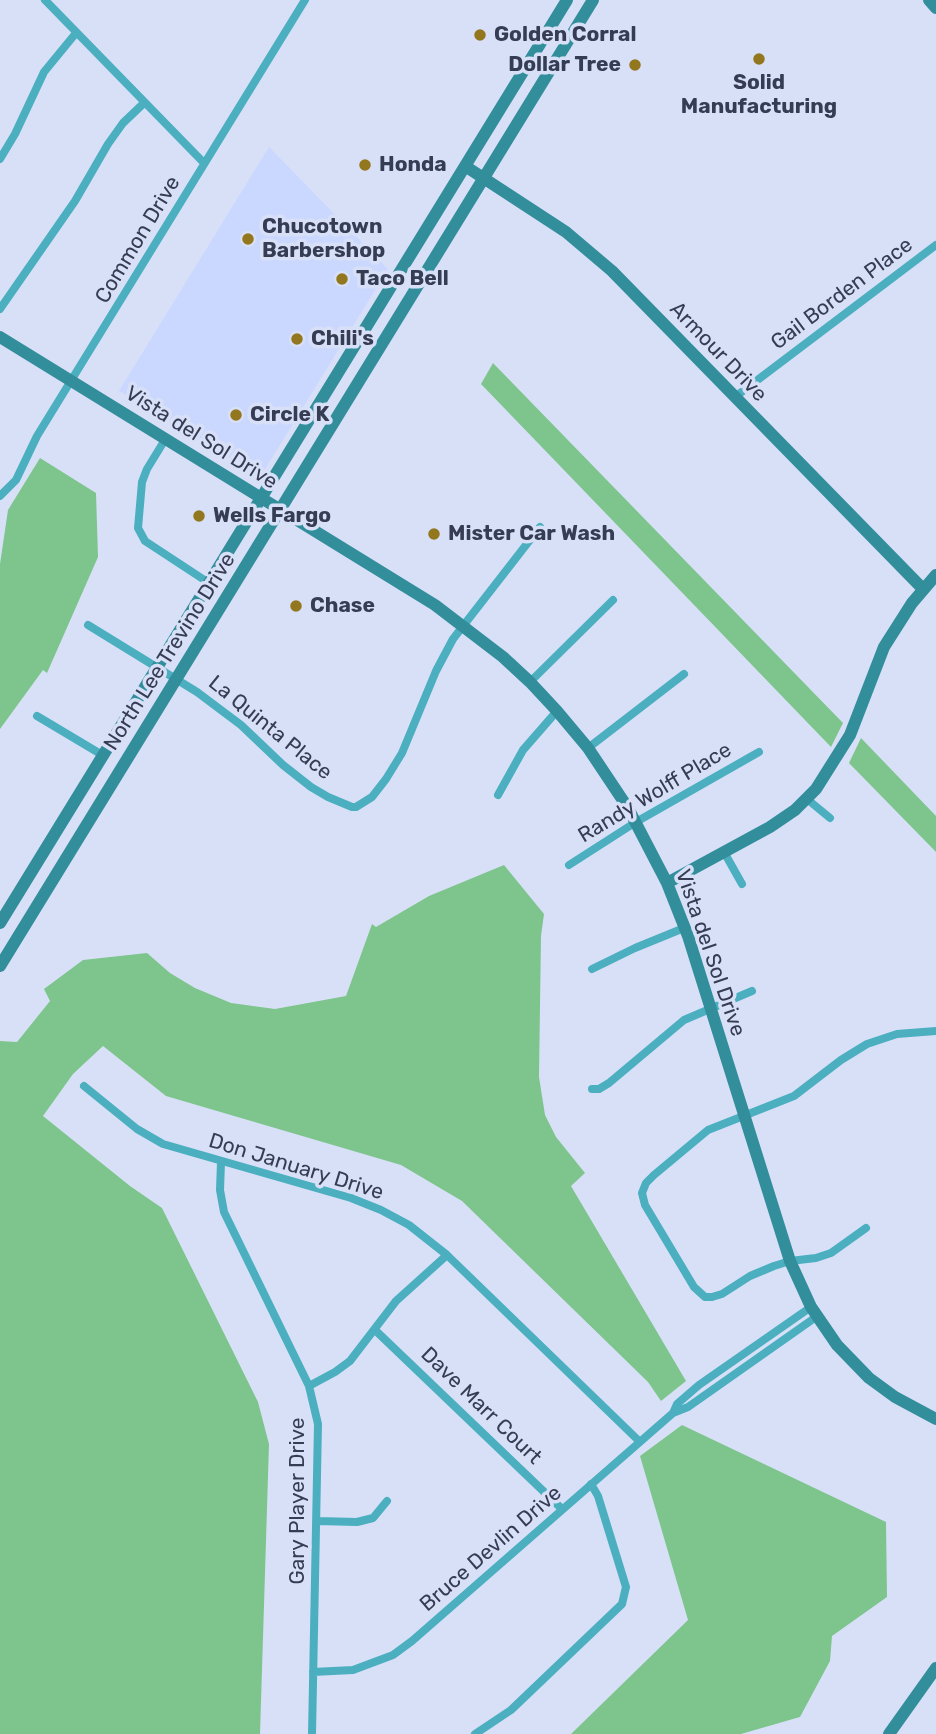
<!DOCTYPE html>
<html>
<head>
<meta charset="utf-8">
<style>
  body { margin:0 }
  canvas { display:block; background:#d8e0f7 }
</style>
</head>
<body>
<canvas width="936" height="1734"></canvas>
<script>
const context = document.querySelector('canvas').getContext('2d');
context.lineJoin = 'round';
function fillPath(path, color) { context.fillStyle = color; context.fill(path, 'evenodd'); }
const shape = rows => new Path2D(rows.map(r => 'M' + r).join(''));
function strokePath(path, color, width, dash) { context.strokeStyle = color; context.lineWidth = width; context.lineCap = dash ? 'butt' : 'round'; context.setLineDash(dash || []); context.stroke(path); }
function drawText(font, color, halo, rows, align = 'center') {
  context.font = font + ' Rubik,sans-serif'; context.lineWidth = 7; context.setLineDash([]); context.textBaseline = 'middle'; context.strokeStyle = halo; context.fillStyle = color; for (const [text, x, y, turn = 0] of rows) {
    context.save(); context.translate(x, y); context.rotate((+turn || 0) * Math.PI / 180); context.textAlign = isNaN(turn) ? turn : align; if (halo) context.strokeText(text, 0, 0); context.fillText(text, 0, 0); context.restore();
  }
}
fillPath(shape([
  [269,147,388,269,262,474,257,475,119,391]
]), '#cad7fe');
fillPath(shape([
  [493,363,843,723,831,747,481,384],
  [40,458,96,493,98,557,47,673,43,670,0,729,0,564,8,510],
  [861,738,936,816,936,852,849,763],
  [504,865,544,914,541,936,539,1077,545,1115,556,1137,585,1173,571,1186,686,1381,661,1401,648,1382,462,1201,401,1165,166,1096,103,1046,73,1074,43,1116,130,1186,162,1208,258,1402,269,1444,260,1734,0,1734,0,1041,17,1042,50,1001,44,989,83,960,147,953,170,973,195,988,231,1003,275,1009,346,996,372,924,376,927,429,896],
  [682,1425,886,1522,887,1597,832,1636,830,1661,800,1717,741,1734,571,1734,688,1620,640,1456]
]), '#7dc58d');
strokePath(shape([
  [45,0,204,163],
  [0,159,15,134,44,72,76,33],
  [0,309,75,201,108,144,123,123,144,103],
  [735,397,936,245],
  [166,438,147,469,142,482,138,528,145,541,209,583],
  [0,496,16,480,37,436,305,0],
  [88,625,197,692,241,725,283,765,311,787,328,797,352,807,356,807,372,797,386,779,402,753,436,671,453,639,540,527],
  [530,682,613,600],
  [37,716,104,756],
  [588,748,684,674],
  [498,795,523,750,557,711],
  [807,799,830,818],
  [724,852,742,884],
  [569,865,636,822,759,752],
  [592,969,635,948,684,928],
  [84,1086,137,1129,163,1144,351,1198,381,1210,409,1225,447,1255,639,1441],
  [592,1089,599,1089,609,1083,684,1020,752,991],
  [221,1162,220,1190,224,1212,309,1386,318,1424,312,1734],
  [866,1228,831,1253,816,1258,790,1261,774,1266,750,1276,722,1294,712,1297,705,1297,694,1287,645,1205,642,1193,646,1183,654,1175,708,1130,794,1096,841,1060,867,1044,897,1034,936,1031],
  [375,1330,562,1509],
  [309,1386,335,1372,350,1361,396,1301,447,1255],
  [673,1413,677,1404,699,1385,811,1307],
  [317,1521,357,1522,373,1518,387,1501],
  [313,1672,353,1670,393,1655,412,1641,673,1413,688,1407,816,1317],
  [475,1734,511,1710,622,1604,626,1587,598,1496,591,1484]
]), '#4bafc0', 8);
strokePath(shape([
  [929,0,936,8],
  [465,166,566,232,612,271,923,589],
  [0,337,435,605,503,657,530,682,557,711,588,748,628,808,667,883,688,936,790,1261,811,1307,837,1345,869,1378,895,1397,936,1419],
  [667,883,770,827,795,810,816,789,850,735,884,647,912,603,936,575],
  [0,923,567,0],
  [0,966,593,0],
  [889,1734,936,1668]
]), '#338e9c', 12);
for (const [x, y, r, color] of [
  [480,35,7,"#93771e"],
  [759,59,7,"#93771e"],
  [635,65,7,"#93771e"],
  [365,165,7,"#93771e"],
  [248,239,7,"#93771e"],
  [342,279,7,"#93771e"],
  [297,339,7,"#93771e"],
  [236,415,7,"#93771e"],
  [199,516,7,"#93771e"],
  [434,534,7,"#93771e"],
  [296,606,7,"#93771e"]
]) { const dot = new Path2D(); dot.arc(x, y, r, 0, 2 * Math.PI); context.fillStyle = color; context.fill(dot); strokePath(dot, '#d8e0f7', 2.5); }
drawText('bold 21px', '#353c53', '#d8e0f7', [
  ["Golden Corral",494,35],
  ["Dollar Tree",621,65,"right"],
  ["Solid",759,83,"center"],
  ["Manufacturing",759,107,"center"],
  ["Honda",379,165],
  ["Chucotown",262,227],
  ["Barbershop",262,251],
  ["Taco Bell",356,279],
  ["Chili's",311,339],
  ["Circle K",250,415],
  ["Wells Fargo",213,516],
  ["Mister Car Wash",448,534],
  ["Chase",310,606]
], 'left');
drawText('21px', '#353c53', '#d8e0f7', [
  ["Common Drive",138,240,-59],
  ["Gail Borden Place",842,294,-37],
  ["Armour Drive",718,352,46],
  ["Vista del Sol Drive",201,438,32],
  ["North Lee Trevino Drive",170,652,-58],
  ["La Quinta Place",270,728,39],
  ["Randy Wolff Place",655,793,-31],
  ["Vista del Sol Drive",710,953,71],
  ["Don January Drive",296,1167,17],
  ["Dave Marr Court",481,1406,44],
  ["Gary Player Drive",298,1501,-90],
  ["Bruce Devlin Drive",491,1549,-41]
]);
</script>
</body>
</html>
